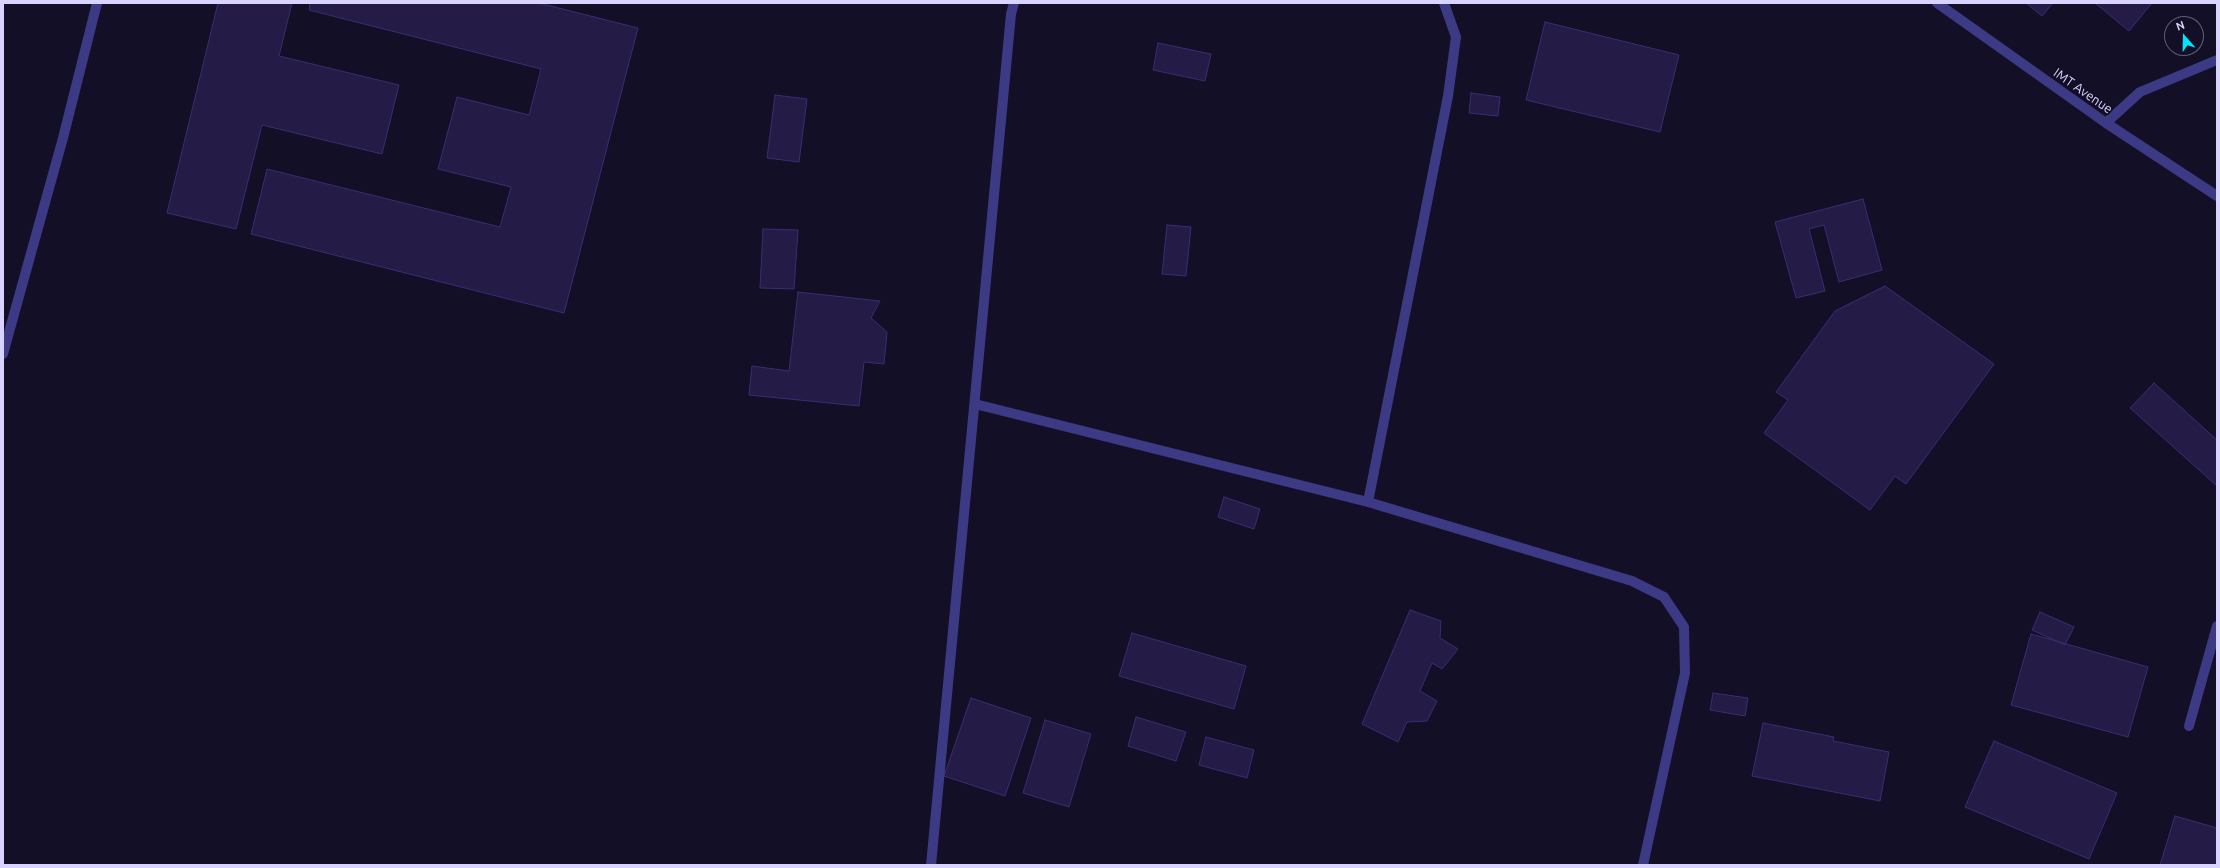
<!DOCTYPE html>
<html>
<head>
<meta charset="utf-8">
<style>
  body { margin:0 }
  #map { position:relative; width:2220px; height:868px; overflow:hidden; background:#130f26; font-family:Ubuntu,sans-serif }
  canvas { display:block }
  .frame { position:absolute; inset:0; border:4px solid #d9d4ff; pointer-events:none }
  .north { position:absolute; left:2164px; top:16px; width:40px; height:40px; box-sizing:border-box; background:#130f26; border:1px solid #625e7d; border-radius:50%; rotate:340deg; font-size:11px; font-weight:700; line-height:16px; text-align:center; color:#d9d4ff }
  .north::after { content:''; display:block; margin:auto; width:14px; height:18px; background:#00e5ff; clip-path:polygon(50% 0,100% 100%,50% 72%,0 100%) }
</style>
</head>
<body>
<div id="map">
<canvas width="2220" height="868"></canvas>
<div class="frame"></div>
<div class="north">N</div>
</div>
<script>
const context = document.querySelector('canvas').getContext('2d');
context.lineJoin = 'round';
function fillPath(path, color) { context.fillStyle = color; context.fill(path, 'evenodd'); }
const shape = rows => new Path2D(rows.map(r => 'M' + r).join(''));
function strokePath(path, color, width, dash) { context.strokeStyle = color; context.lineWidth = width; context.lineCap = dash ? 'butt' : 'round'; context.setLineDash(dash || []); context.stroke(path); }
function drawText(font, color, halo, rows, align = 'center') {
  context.font = font + ' Ubuntu,sans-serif'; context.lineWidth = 3.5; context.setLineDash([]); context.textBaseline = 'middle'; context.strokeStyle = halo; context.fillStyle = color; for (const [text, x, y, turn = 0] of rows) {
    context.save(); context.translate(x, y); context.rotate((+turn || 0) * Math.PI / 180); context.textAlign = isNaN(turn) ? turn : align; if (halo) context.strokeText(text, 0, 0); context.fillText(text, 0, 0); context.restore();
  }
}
const building = shape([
  [218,3,292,3,279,56,399,85,382,154,262,125,236,229,167,213,218,3],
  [310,3,539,3,638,28,564,313,251,234,267,169,500,227,511,187,438,169,457,97,529,115,541,69,309,10,310,3],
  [2026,3,2053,3,2042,16,2026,3],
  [2095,3,2152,3,2129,31,2095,3],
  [1545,22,1679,55,1660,132,1526,100,1545,22],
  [1158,43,1211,54,1205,81,1153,70,1158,43],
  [1471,93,1500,97,1498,116,1469,113,1471,93],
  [775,95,807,99,799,162,767,158,775,95],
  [1863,199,1882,270,1839,282,1824,225,1809,229,1825,291,1796,298,1775,222,1863,199],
  [1167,225,1191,227,1186,276,1162,274,1167,225],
  [763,229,798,230,794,289,760,288,763,229],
  [1885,286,1994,364,1906,484,1895,476,1870,510,1764,433,1788,400,1776,392,1835,311,1885,286],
  [798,292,880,301,871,318,887,332,884,364,864,362,859,406,749,395,752,366,789,371,798,292],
  [2154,383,2217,440,2217,486,2130,408,2154,383],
  [1224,497,1260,509,1254,529,1218,517,1224,497],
  [1410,610,1441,621,1440,638,1458,649,1442,669,1432,663,1420,691,1437,701,1427,721,1407,722,1398,742,1362,724,1410,610],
  [2040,612,2074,627,2065,645,2032,630,2040,612],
  [1132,633,1246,666,1234,709,1119,676,1132,633],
  [2031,634,2148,667,2128,737,2011,705,2031,634],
  [1713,693,1748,698,1745,716,1710,710,1713,693],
  [971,698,1031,718,1005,796,944,776,971,698],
  [1136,717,1186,732,1176,761,1128,746,1136,717],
  [1045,720,1091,734,1069,807,1023,793,1045,720],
  [1763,723,1834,737,1833,741,1889,752,1880,801,1752,776,1763,723],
  [1206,737,1254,750,1247,778,1199,765,1206,737],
  [1994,741,2117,793,2089,859,1965,807,1994,741],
  [2175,816,2217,828,2217,865,2160,865,2175,816]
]);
fillPath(building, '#241b47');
strokePath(building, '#3b2d73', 1);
strokePath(shape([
  [1937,3,2106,123,2217,196],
  [2106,123,2140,92,2217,60],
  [3,354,63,138,97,3],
  [975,404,1368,502,1632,581,1664,597,1684,627,1685,673,1643,865],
  [1368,502,1448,96,1456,37,1444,3],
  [2189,726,2217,626],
  [931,865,1011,14,1014,3]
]), '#3d3a85', 10);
drawText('13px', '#d9d4ff', '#130f26', [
  ["IMT Avenue",2083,91,35]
]);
</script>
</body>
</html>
